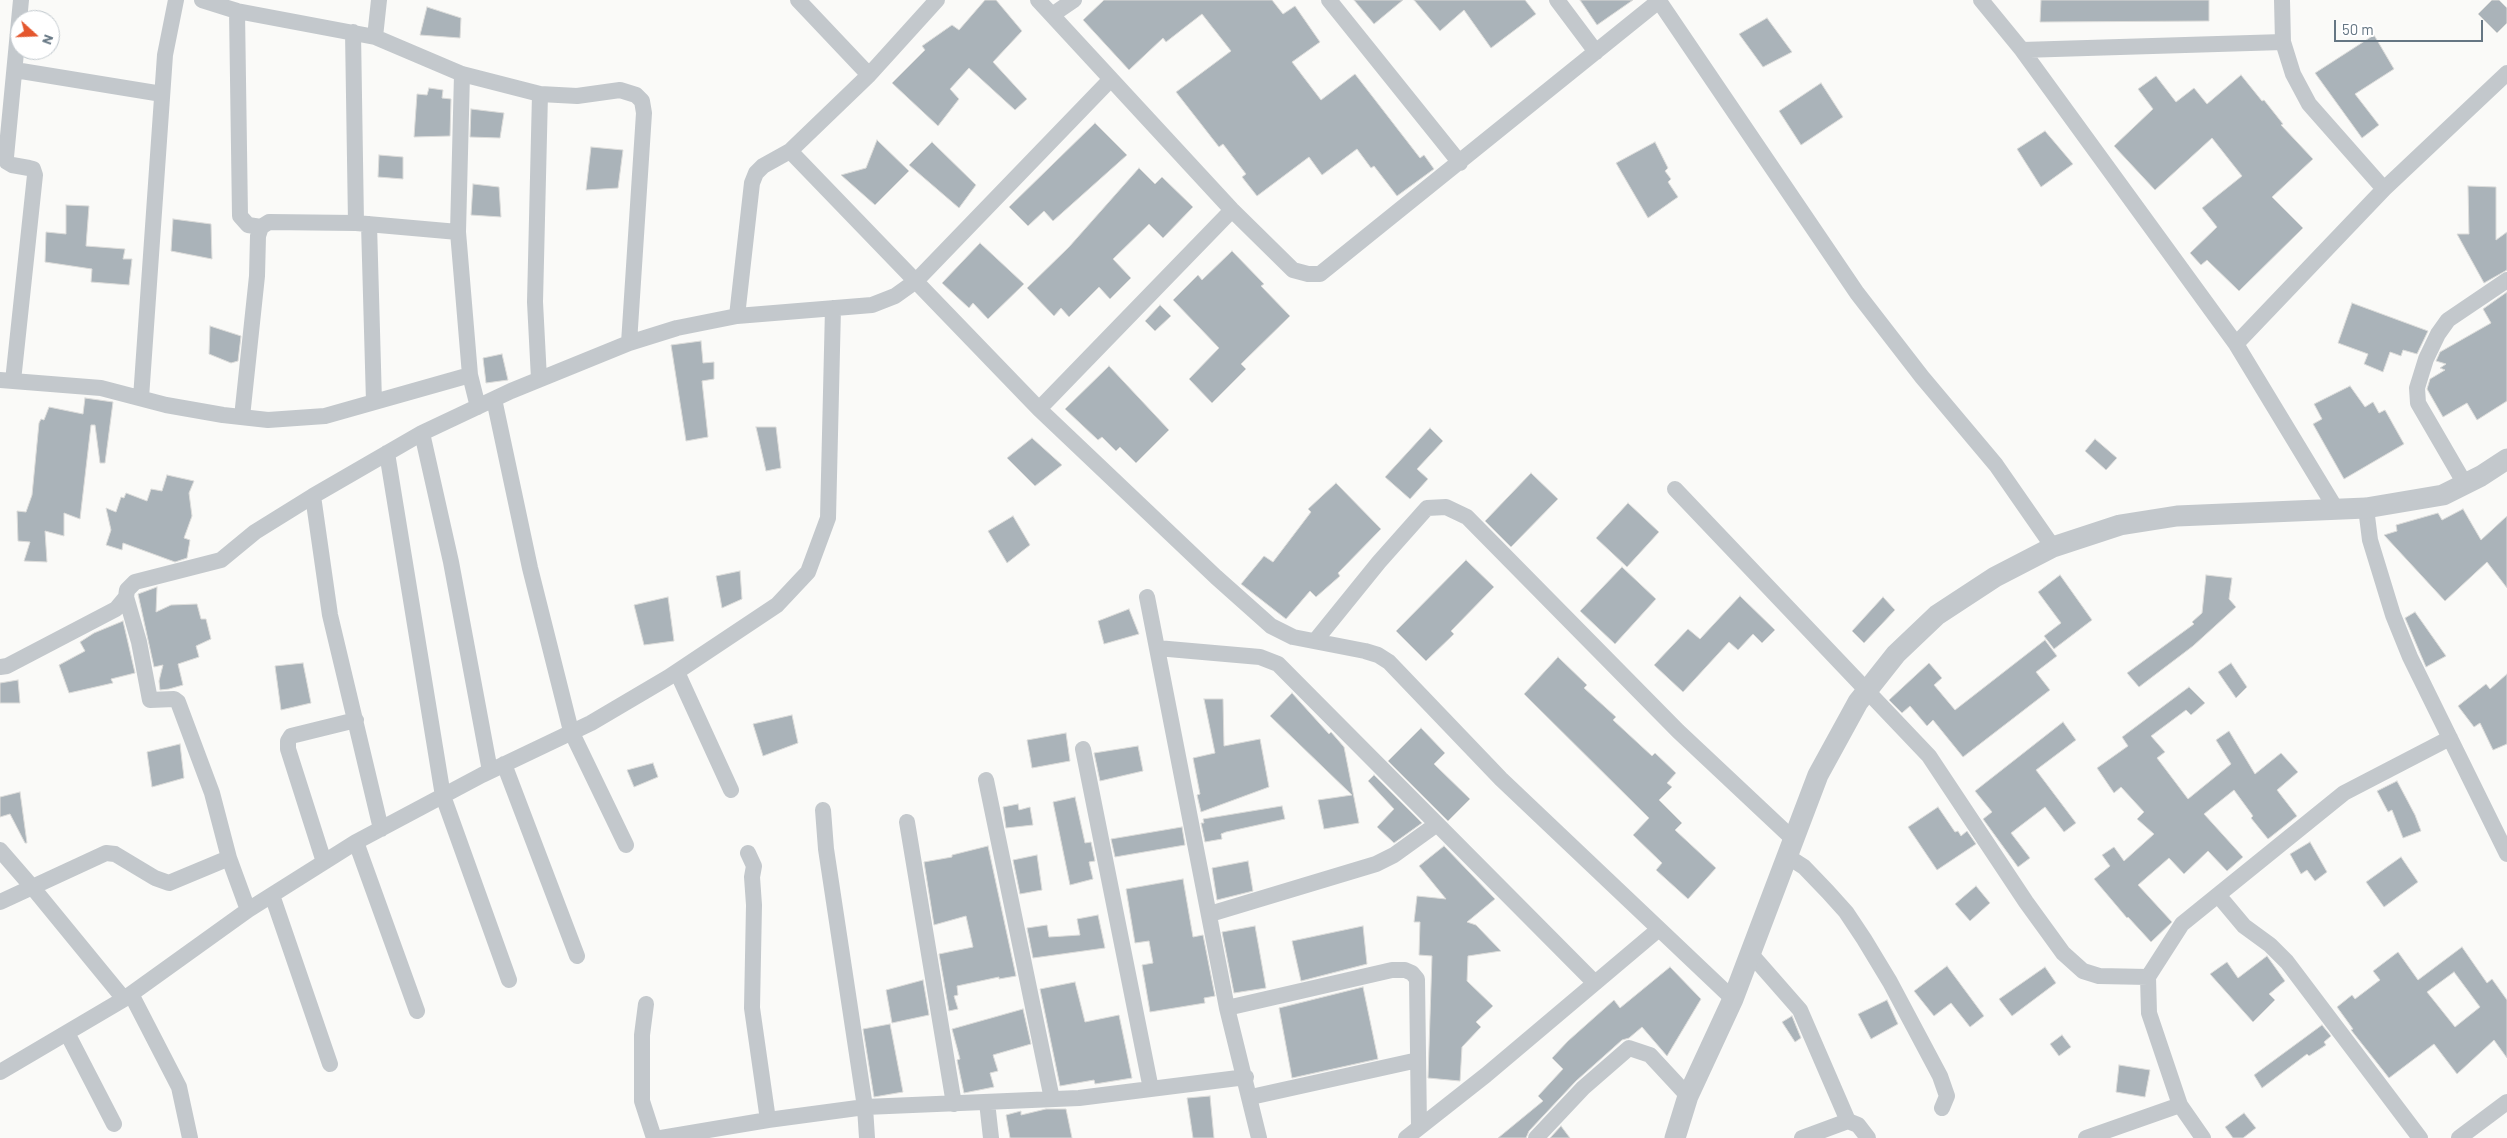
<!DOCTYPE html>
<html>
<head>
<meta charset="utf-8">
<style>
  body { margin:0 }
  #map { position:relative; width:2507px; height:1138px; overflow:hidden; background:#fafaf8; font-family:Barlow,sans-serif }
  canvas { display:block }
  .north { position:absolute; left:10px; top:10px; width:50px; height:50px; box-sizing:border-box; background:#fff; border:1px solid #c1c8cd; border-radius:50%; rotate:110deg; font-size:14px; font-weight:700; line-height:20px; text-align:center; color:#657683 }
  .north::after { content:''; display:block; margin:auto; width:18px; height:22px; background:#e4572e; clip-path:polygon(50% 0,100% 100%,50% 72%,0 100%) }
  .scale { position:absolute; left:2334px; top:20px; width:149px; height:22px; box-sizing:border-box; border:2px solid #657683; border-top:0; padding-left:6px; font-size:15px; line-height:18px; white-space:nowrap; color:#657683; -webkit-text-stroke:4px #fff; paint-order:stroke }
</style>
</head>
<body>
<div id="map">
<canvas width="2507" height="1138"></canvas>
<div class="north">N</div>
<div class="scale">50 m</div>
</div>
<script>
const context = document.querySelector('canvas').getContext('2d');
context.lineJoin = 'round';
function fillPath(path, color) { context.fillStyle = color; context.fill(path, 'evenodd'); }
const shape = rows => new Path2D(rows.map(r => 'M' + r).join(''));
function strokePath(path, color, width, dash) { context.strokeStyle = color; context.lineWidth = width; context.lineCap = dash ? 'butt' : 'round'; context.setLineDash(dash || []); context.stroke(path); }
const building = shape([
  [985,0,996,0,1022,31,993,62,1027,99,1015,110,969,68,950,89,959,99,938,126,892,83,925,50,922,46,952,25,959,30,985,0],
  [1104,0,1272,0,1283,14,1295,6,1320,42,1292,62,1321,100,1355,74,1420,158,1424,155,1434,169,1397,196,1374,166,1371,168,1357,149,1322,175,1309,157,1257,196,1242,177,1246,174,1223,144,1219,147,1176,92,1231,51,1202,14,1166,42,1163,38,1129,70,1083,20,1104,0],
  [1354,0,1403,0,1374,24,1354,0],
  [1414,0,1525,0,1536,14,1491,48,1464,10,1440,31,1414,0],
  [1580,0,1633,0,1597,25,1580,0],
  [2041,0,2209,0,2209,21,2040,22,2041,0],
  [2492,0,2499,0,2507,8,2507,23,2497,33,2478,14,2492,0],
  [427,7,461,18,460,38,420,35,427,7],
  [1767,18,1792,52,1763,67,1739,34,1767,18],
  [2374,35,2394,69,2355,94,2379,125,2362,138,2315,73,2374,35],
  [2241,75,2262,101,2264,100,2283,124,2281,125,2313,159,2272,197,2303,228,2239,291,2207,260,2201,265,2190,253,2217,227,2202,208,2242,176,2212,138,2155,190,2114,146,2153,109,2138,89,2156,76,2176,102,2194,88,2207,104,2241,75],
  [1821,83,1843,117,1801,145,1779,111,1821,83],
  [429,88,443,90,442,98,451,99,450,136,414,137,417,94,427,95,429,88],
  [471,109,504,113,500,138,470,137,471,109],
  [1095,123,1127,155,1053,221,1044,211,1028,226,1009,207,1095,123],
  [2045,131,2073,164,2041,187,2017,149,2045,131],
  [877,140,909,171,875,205,841,175,866,168,877,140],
  [932,142,976,185,959,208,909,165,932,142],
  [1655,142,1668,168,1665,171,1671,179,1668,182,1678,197,1648,218,1616,163,1655,142],
  [591,147,623,150,618,188,586,190,591,147],
  [379,155,403,157,403,179,378,177,379,155],
  [1139,168,1155,184,1162,177,1193,207,1163,238,1149,224,1113,259,1131,278,1110,299,1099,287,1069,317,1061,308,1054,316,1027,288,1069,247,1139,168],
  [473,184,499,187,501,217,471,215,473,184],
  [2468,186,2496,187,2496,240,2507,232,2507,270,2484,283,2457,234,2469,234,2468,186],
  [66,205,89,206,86,246,125,249,123,259,132,259,129,285,91,282,92,269,45,262,46,232,66,234,66,205],
  [173,219,211,224,212,259,171,251,173,219],
  [980,243,1024,284,988,319,973,303,969,308,942,283,980,243],
  [1232,251,1264,284,1261,286,1290,316,1241,364,1246,369,1212,403,1189,379,1219,348,1173,300,1198,275,1202,280,1232,251],
  [2507,292,2507,401,2477,420,2467,403,2443,417,2427,389,2430,379,2445,370,2440,368,2446,364,2436,361,2440,352,2491,323,2483,309,2507,292],
  [2352,303,2428,331,2417,354,2403,350,2401,356,2390,352,2383,372,2364,364,2368,354,2338,343,2352,303],
  [1160,305,1171,316,1155,331,1145,321,1160,305],
  [210,326,241,336,238,361,231,363,209,354,210,326],
  [701,341,703,363,714,362,714,379,702,381,708,437,686,441,671,345,701,341],
  [502,354,508,380,486,383,483,358,502,354],
  [1109,366,1169,430,1136,463,1120,447,1116,451,1102,437,1098,440,1065,409,1109,366],
  [2350,386,2365,407,2373,402,2379,413,2385,410,2404,444,2344,479,2313,424,2322,419,2314,404,2350,386],
  [85,398,113,402,105,463,100,463,95,425,91,425,80,519,64,513,64,536,45,531,47,562,24,561,30,542,18,541,17,511,26,512,32,495,39,423,41,419,44,420,49,407,83,414,85,398],
  [756,427,776,427,781,468,766,471,756,427],
  [1430,428,1443,441,1417,469,1428,479,1410,499,1385,477,1430,428],
  [1032,438,1062,465,1035,486,1007,458,1032,438],
  [2095,439,2117,458,2106,470,2085,451,2095,439],
  [1531,473,1558,499,1511,547,1485,521,1531,473],
  [167,475,194,481,189,493,192,516,184,538,190,540,187,558,175,562,123,543,122,550,106,545,111,530,106,508,116,512,121,497,124,498,126,493,147,501,151,489,162,491,167,475],
  [1336,483,1381,529,1338,573,1340,576,1316,597,1310,591,1286,619,1241,584,1264,556,1273,562,1311,512,1308,509,1336,483],
  [1628,503,1659,532,1627,567,1596,538,1628,503],
  [2463,509,2481,540,2507,516,2507,588,2487,562,2445,601,2384,535,2397,531,2396,525,2438,513,2442,520,2463,509],
  [1013,516,1030,545,1007,563,988,531,1013,516],
  [1466,560,1494,587,1451,631,1454,634,1426,661,1396,631,1466,560],
  [1622,567,1656,599,1615,644,1580,611,1622,567],
  [740,571,742,599,722,608,716,576,740,571],
  [2060,575,2092,620,2054,649,2044,636,2061,623,2038,592,2060,575],
  [2206,575,2232,578,2229,599,2236,607,2193,646,2139,687,2127,673,2194,624,2192,622,2202,613,2206,575],
  [157,587,156,612,171,605,197,604,201,619,206,619,211,639,196,646,199,657,178,664,183,685,169,689,160,690,159,681,163,665,154,667,138,594,157,587],
  [1740,596,1775,630,1762,643,1753,634,1738,650,1729,642,1683,692,1654,665,1688,629,1700,639,1740,596],
  [668,597,674,641,644,645,634,605,668,597],
  [1883,597,1895,610,1864,643,1852,631,1883,597],
  [1129,609,1139,634,1104,644,1098,621,1129,609],
  [2415,612,2446,656,2426,667,2405,618,2415,612],
  [123,621,135,673,111,679,113,683,69,693,59,665,85,651,80,642,94,633,123,621],
  [2045,640,2057,656,2036,672,2050,690,1963,757,1933,720,1927,726,1910,706,1902,713,1889,700,1929,663,1942,678,1934,685,1955,710,2045,640],
  [1558,657,1587,685,1584,688,1616,717,1613,720,1652,756,1655,753,1676,773,1667,783,1672,787,1659,800,1682,823,1675,830,1716,868,1688,899,1656,870,1662,863,1633,835,1649,818,1524,694,1558,657],
  [303,663,311,703,281,710,275,666,303,663],
  [2231,663,2247,687,2236,698,2218,672,2231,663],
  [2507,674,2507,744,2493,750,2480,723,2474,727,2458,706,2486,684,2490,689,2507,674],
  [18,680,20,703,0,703,0,683,18,680],
  [2189,687,2205,703,2191,715,2186,710,2151,736,2165,752,2157,758,2188,799,2231,764,2216,740,2229,731,2255,774,2281,753,2298,772,2277,790,2297,816,2268,839,2251,818,2253,816,2234,790,2204,814,2243,857,2227,871,2208,851,2184,874,2169,858,2138,885,2172,922,2151,942,2128,917,2127,918,2094,879,2110,866,2102,855,2114,847,2124,861,2154,834,2137,819,2144,812,2121,787,2114,793,2097,768,2128,746,2122,737,2189,687],
  [1292,693,1329,734,1331,732,1344,747,1359,823,1324,829,1318,800,1352,795,1270,716,1292,693],
  [1204,699,1223,699,1224,746,1260,739,1269,787,1201,812,1197,795,1200,794,1193,758,1215,753,1204,699],
  [792,715,798,743,763,756,753,724,792,715],
  [2063,722,2076,740,2036,770,2076,823,2064,832,2045,807,2011,833,2030,858,2018,867,1983,819,1992,812,1975,791,2063,722],
  [1421,728,1445,753,1434,764,1470,799,1448,821,1388,761,1421,728],
  [1066,733,1070,761,1032,768,1027,740,1066,733],
  [180,744,184,778,152,787,147,752,180,744],
  [1138,746,1143,771,1100,781,1094,753,1138,746],
  [653,763,658,777,634,787,627,770,653,763],
  [1374,775,1422,823,1394,843,1377,827,1394,809,1368,781,1374,775],
  [2397,781,2415,815,2421,831,2403,838,2392,810,2388,812,2377,791,2397,781],
  [20,792,27,843,25,843,10,814,0,817,0,797,20,792],
  [1075,797,1085,843,1091,842,1095,861,1089,862,1093,879,1070,885,1053,802,1075,797],
  [1018,804,1019,810,1030,807,1033,825,1006,828,1003,807,1018,804],
  [1282,806,1285,819,1226,832,1221,834,1222,839,1205,842,1201,823,1204,823,1203,819,1282,806],
  [1938,807,1955,832,1958,831,1961,836,1967,831,1976,844,1937,870,1908,827,1938,807],
  [1182,827,1185,845,1115,857,1111,839,1182,827],
  [2310,842,2327,872,2315,881,2307,870,2301,874,2290,854,2310,842],
  [988,846,1016,976,999,979,999,977,957,986,958,995,954,996,958,1009,949,1011,939,954,973,947,966,916,934,925,924,862,952,857,952,855,988,846],
  [1444,846,1495,899,1467,922,1476,925,1501,951,1468,956,1467,981,1493,1006,1476,1022,1481,1027,1462,1047,1460,1081,1428,1078,1432,956,1419,955,1420,922,1414,922,1417,896,1446,899,1419,866,1444,846],
  [1037,855,1042,890,1020,894,1013,860,1037,855],
  [2401,857,2418,882,2384,907,2366,882,2401,857],
  [1248,861,1253,891,1217,900,1212,868,1248,861],
  [1183,879,1193,937,1203,935,1215,996,1204,998,1205,1003,1150,1012,1142,965,1153,963,1149,941,1135,943,1126,889,1183,879],
  [1976,886,1990,903,1970,921,1955,904,1976,886],
  [1098,915,1105,948,1033,958,1027,928,1047,925,1049,937,1080,935,1077,919,1098,915],
  [1255,926,1266,988,1234,993,1222,932,1255,926],
  [1363,926,1367,964,1301,981,1292,941,1363,926],
  [2462,947,2487,983,2492,979,2507,1000,2507,1058,2494,1040,2457,1074,2434,1044,2389,1078,2351,1030,2353,1029,2337,1007,2352,995,2355,999,2380,980,2373,971,2398,952,2418,980,2462,947],
  [2454,972,2480,1007,2455,1027,2427,992,2454,972],
  [2267,956,2285,981,2269,994,2275,1000,2253,1022,2210,974,2227,962,2238,978,2267,956],
  [1947,966,1984,1016,1970,1027,1951,1003,1934,1016,1914,991,1947,966],
  [1670,967,1701,999,1667,1056,1642,1027,1629,1038,1622,1040,1576,1081,1529,1131,1526,1138,1498,1138,1543,1101,1538,1096,1563,1069,1552,1058,1568,1041,1614,1000,1620,1008,1670,967],
  [2045,967,2056,983,2012,1016,1999,999,2045,967],
  [923,980,929,1015,892,1023,886,990,923,980],
  [1075,982,1085,1022,1119,1015,1132,1078,1095,1084,1094,1080,1060,1086,1040,989,1075,982],
  [1363,987,1378,1059,1292,1078,1279,1008,1363,987],
  [1887,1000,1898,1024,1871,1039,1858,1014,1887,1000],
  [1023,1009,1031,1044,993,1055,998,1071,990,1073,994,1087,964,1093,957,1060,960,1059,952,1029,1023,1009],
  [1792,1016,1801,1038,1795,1042,1782,1022,1792,1016],
  [890,1024,903,1092,874,1097,863,1029,890,1024],
  [2322,1025,2331,1036,2324,1042,2326,1045,2309,1056,2307,1054,2262,1088,2254,1075,2322,1025],
  [2062,1035,2071,1047,2059,1056,2050,1044,2062,1035],
  [2119,1065,2150,1070,2145,1097,2116,1092,2119,1065],
  [1210,1096,1214,1138,1193,1138,1187,1098,1210,1096],
  [1046,1109,1066,1109,1072,1138,1010,1138,1006,1115,1021,1111,1021,1115,1046,1109],
  [2244,1113,2256,1128,2243,1138,2233,1138,2225,1127,2244,1113],
  [1561,1126,1570,1138,1550,1138,1561,1126]
]);
fillPath(building, '#aab3b9');
strokePath(building, '#dcdcda', 1);
strokePath(shape([
  [202,0,237,11,375,37,462,74,540,94,577,96,620,90,636,95,642,101,644,113,629,343],
  [798,0,869,75],
  [1038,0,1232,210,1293,270,1308,274,1320,274,1660,0],
  [1329,0,1460,163],
  [1557,0,1596,52],
  [1981,0,2022,50,2236,344,2336,509],
  [2282,0,2283,42,2293,74,2309,104,2384,189],
  [1659,1,1857,293,1922,377,1996,465,2053,547],
  [237,11,240,216,248,225,261,227],
  [1052,15,1074,0],
  [353,32,356,223],
  [375,37,379,0],
  [2022,50,2283,42],
  [15,70,162,94],
  [462,74,458,232,470,375,478,407],
  [790,151,1039,409,1216,577,1271,626,1293,637,1365,651,1378,655,1389,662,1501,779,1733,999],
  [369,224,374,402],
  [737,316,752,183,756,173,763,166,790,151,869,75,937,0],
  [2236,344,2384,189,2507,73],
  [539,379,535,302,540,94],
  [0,380,101,388,166,405,223,415,268,420,325,416,470,375],
  [13,381,35,175,33,169,29,168,12,165,7,162,6,157,21,0],
  [141,398,165,55,176,0],
  [494,399,530,568,571,731,626,845],
  [1039,409,1232,210],
  [242,417,257,276,258,236,261,227,269,222,356,223,458,232],
  [422,433,451,562,490,771],
  [387,453,443,796,509,980],
  [2465,484,2418,403,2417,388,2426,359,2438,334,2448,320,2507,280],
  [1675,489,1929,756,2026,902,2063,953,2083,971,2099,976,2148,977],
  [313,496,330,615,381,829],
  [2366,508,2370,540,2393,615,2410,657,2507,854],
  [126,597,139,642,150,700,174,699,178,702,212,793,229,858,248,910],
  [1147,597,1227,1008,1259,1138],
  [1315,641,1379,562,1427,508,1446,507,1467,517,1678,731,1793,839],
  [1157,648,1260,657,1278,664,1595,983],
  [0,667,7,666,116,609,126,597,127,590,135,582,221,560,255,532,313,496,422,433,511,391,629,343,677,328,737,316,872,305,895,296,916,281,1111,79],
  [677,672,731,790],
  [1083,749,1151,1089],
  [504,764,577,956],
  [986,780,1052,1099],
  [823,810,826,849,865,1107,867,1138],
  [907,822,954,1104],
  [356,842,417,1011],
  [0,850,33,888,124,999],
  [748,853,754,866,752,877,754,905,752,1008,768,1120],
  [1787,856,1804,867,1828,892,1846,912,1864,939,1890,982,1940,1076,1947,1096,1942,1108],
  [324,862,288,749,288,741,291,736,356,720],
  [272,895,330,1064],
  [2218,895,2244,926,2270,945,2287,962,2420,1138],
  [0,902,106,853,115,854,155,878,169,883,229,858],
  [1210,914,1376,864,1394,855,1437,824],
  [1750,953,1800,1010,1848,1121],
  [131,994,179,1087,190,1138],
  [646,1004,642,1035,642,1101,654,1138],
  [1227,1008,1392,970,1405,970,1412,973,1417,979,1419,1127],
  [67,1033,114,1124],
  [0,1072,124,999,248,910,356,842,482,775,591,723,669,677,777,605,808,572,828,518,833,308],
  [1251,1097,1418,1060],
  [987,1102,991,1138],
  [661,1138,768,1120,865,1107,1079,1098,1246,1077],
  [1406,1138,1486,1075,1659,929],
  [1536,1138,1583,1088,1629,1048,1650,1055,1688,1096],
  [1802,1138,1848,1121,1858,1125,1868,1138],
  [2086,1138,2180,1105],
  [2203,1138,2180,1105,2149,1013,2148,977,2182,924,2344,793,2450,738],
  [2459,1138,2507,1102]
]), '#c3c8cc', 16);
strokePath(shape([
  [1675,1138,1688,1096,1733,999,1818,775,1858,702,1896,654,1937,615,1995,577,2053,547,2120,525,2177,516,2366,508,2443,495,2481,476,2507,459]
]), '#c3c8cc', 21);
</script>
</body>
</html>
